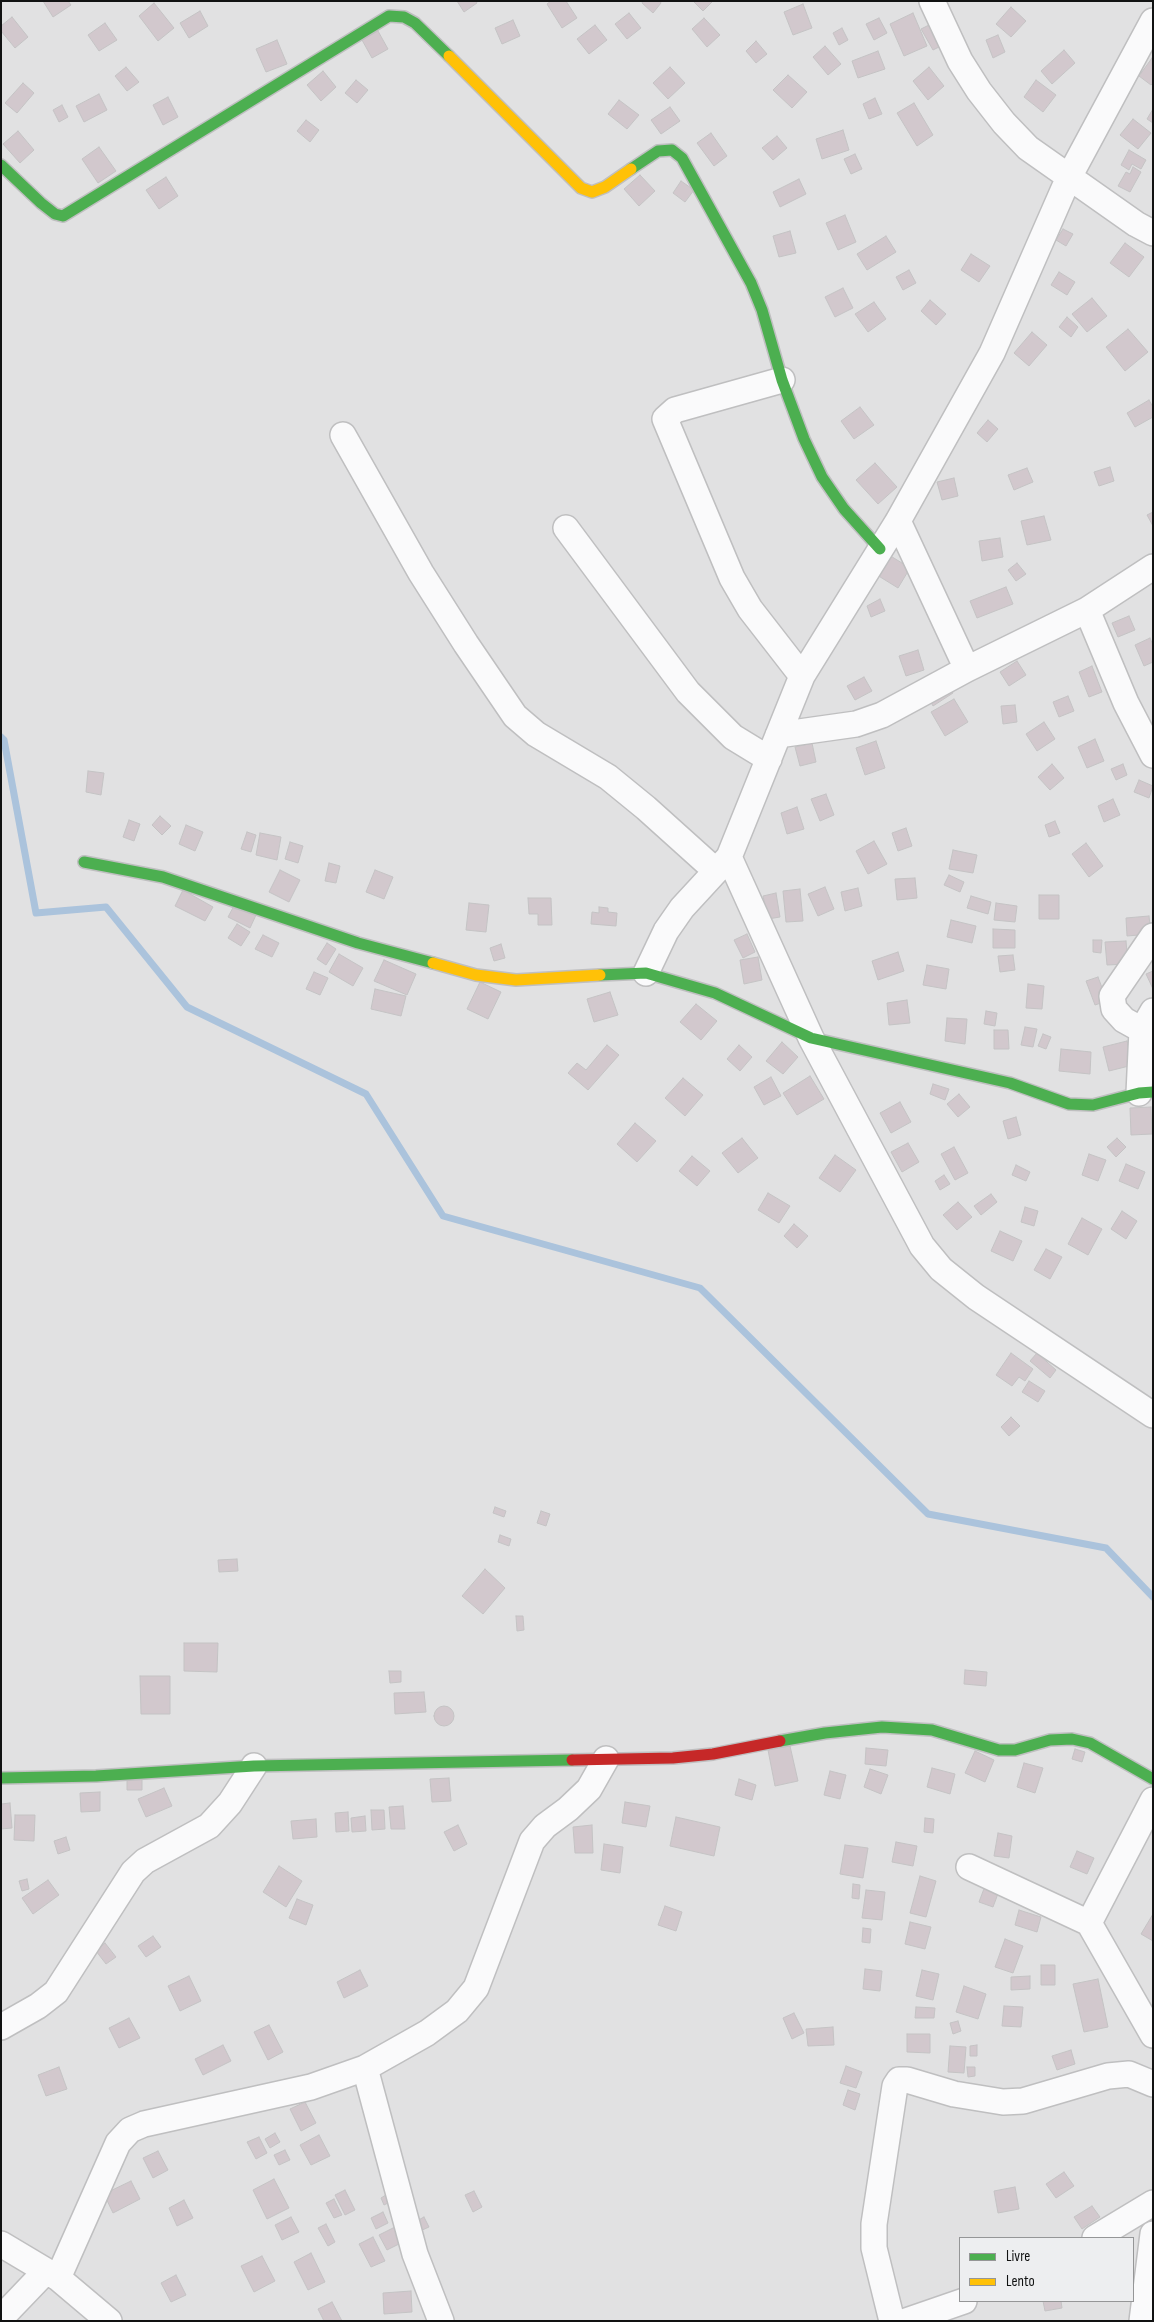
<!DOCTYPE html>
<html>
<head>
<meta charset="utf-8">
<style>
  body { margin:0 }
  #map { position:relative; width:1154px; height:2322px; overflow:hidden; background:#e1e1e2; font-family:"Sofia Sans Condensed",sans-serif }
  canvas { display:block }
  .frame { position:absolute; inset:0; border:2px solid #111212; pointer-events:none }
  .legend { position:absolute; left:959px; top:2237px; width:175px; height:65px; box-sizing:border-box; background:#edeef0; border:1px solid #959697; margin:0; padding:6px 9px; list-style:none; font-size:15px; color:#111212 }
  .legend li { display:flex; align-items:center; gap:10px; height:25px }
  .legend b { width:25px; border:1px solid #959697 }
</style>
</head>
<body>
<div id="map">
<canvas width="1154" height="2322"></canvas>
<div class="frame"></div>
<ul class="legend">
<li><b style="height:6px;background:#4caf50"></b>Livre</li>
<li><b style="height:6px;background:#ffc107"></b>Lento</li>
</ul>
</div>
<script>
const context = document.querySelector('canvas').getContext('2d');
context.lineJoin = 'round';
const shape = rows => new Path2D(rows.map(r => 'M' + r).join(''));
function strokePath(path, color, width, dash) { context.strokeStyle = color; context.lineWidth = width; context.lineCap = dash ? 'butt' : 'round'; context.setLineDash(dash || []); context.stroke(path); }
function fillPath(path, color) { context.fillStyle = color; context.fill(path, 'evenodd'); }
strokePath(shape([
  [1,737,4,740,36,913,106,907,187,1007,366,1094,443,1216,700,1288,928,1514,1106,1548,1153,1597]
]), '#abc3dc', 7);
const building = shape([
  [43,1,68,1,71,5,53,17,43,1],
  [457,1,476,1,477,3,464,12,457,1],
  [551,1,566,1,577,18,562,28,547,4,551,1],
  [643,1,660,1,661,3,653,13,642,3,643,1],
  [693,1,713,1,703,11,693,1],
  [154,3,174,28,158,41,139,16,154,3],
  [803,4,812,28,793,35,784,12,803,4],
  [1011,7,1026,21,1011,37,996,24,1011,7],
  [200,11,208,26,189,38,180,23,200,11],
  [629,13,641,28,627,39,615,24,629,13],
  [913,13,927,46,904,56,890,24,913,13],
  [12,17,28,37,15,48,1,31,1,26,12,17],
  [704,18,720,35,707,47,692,29,704,18],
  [879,18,887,33,874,40,866,24,879,18],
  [513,20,520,36,502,44,495,28,513,20],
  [935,22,947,43,933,50,921,29,935,22],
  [105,23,117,40,99,51,88,35,105,23],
  [595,25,607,40,589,54,577,39,595,25],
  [842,28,848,40,839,45,833,33,842,28],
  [378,31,388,49,372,58,362,40,378,31],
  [998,35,1005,52,993,58,986,40,998,35],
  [277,40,287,64,266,72,256,49,277,40],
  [756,41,767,54,756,63,746,51,756,41],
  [825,46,841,64,828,75,813,57,825,46],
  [1064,50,1075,63,1052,84,1041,71,1064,50],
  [878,51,885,69,858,78,852,61,878,51],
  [1152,58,1153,83,1151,85,1139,76,1152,58],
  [126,67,139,82,127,91,115,76,126,67],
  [670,67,685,83,668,99,653,83,670,67],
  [929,67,944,86,928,100,913,81,929,67],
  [323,71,336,87,321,101,307,85,323,71],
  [788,75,807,92,792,108,773,90,788,75],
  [356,80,368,90,357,103,345,93,356,80],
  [1036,80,1056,95,1043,112,1024,97,1036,80],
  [23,83,34,93,17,113,5,103,23,83],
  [99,94,107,110,84,122,76,106,99,94],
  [168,97,178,117,163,125,153,105,168,97],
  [875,98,882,114,869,119,863,104,875,98],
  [619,100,639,115,627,129,608,114,619,100],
  [914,103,933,135,917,146,897,113,914,103],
  [62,105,68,117,59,122,53,110,62,105],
  [670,107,680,121,661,134,651,120,670,107],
  [1153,109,1153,123,1147,119,1153,109],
  [1133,119,1151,133,1138,149,1120,135,1133,119],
  [306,120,319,130,310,142,297,131,306,120],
  [843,130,849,150,822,159,816,139,843,130],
  [18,131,34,150,20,163,3,144,18,131],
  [711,133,727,156,714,166,697,143,711,133],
  [777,136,787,148,773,160,762,148,777,136],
  [99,147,116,171,98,183,82,159,99,147],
  [1129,150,1146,160,1141,169,1132,164,1129,170,1121,165,1129,150],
  [855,154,862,169,851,174,844,159,855,154],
  [1133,167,1141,172,1130,192,1118,186,1126,172,1130,174,1133,167],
  [640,175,655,191,639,206,624,189,640,175],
  [166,177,178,196,159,209,146,190,166,177],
  [799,179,806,194,780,207,773,192,799,179],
  [681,181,694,190,685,202,673,193,681,181],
  [845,215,856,242,838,250,826,223,845,215],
  [1063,229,1073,234,1066,246,1056,240,1063,229],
  [790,231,796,253,779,257,773,236,790,231],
  [886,236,896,252,867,270,857,254,886,236],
  [1125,243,1144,257,1129,277,1110,263,1125,243],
  [971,254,990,266,979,282,961,270,971,254],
  [909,270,916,283,903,290,896,277,909,270],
  [1059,272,1075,282,1067,295,1051,285,1059,272],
  [843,288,853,308,835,317,825,297,843,288],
  [1092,298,1107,316,1087,332,1072,314,1092,298],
  [930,300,946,314,936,325,921,311,930,300],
  [874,302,886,319,868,332,855,314,874,302],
  [1067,317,1078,327,1071,337,1059,327,1067,317],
  [1128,329,1148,352,1125,371,1106,347,1128,329],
  [1032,332,1047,345,1029,366,1014,353,1032,332],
  [1149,400,1153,407,1153,417,1135,427,1127,413,1149,400],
  [860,407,874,425,854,439,841,421,860,407],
  [988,420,998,429,987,442,977,433,988,420],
  [875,463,897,487,878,504,856,480,875,463],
  [1110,467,1114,481,1099,486,1094,472,1110,467],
  [1027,468,1033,482,1014,490,1008,475,1027,468],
  [954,478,958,496,942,500,937,482,954,478],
  [1153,512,1153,526,1147,515,1153,512],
  [1044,516,1051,540,1027,545,1021,521,1044,516],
  [1000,538,1003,557,982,561,979,541,1000,538],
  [889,555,910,568,898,588,877,575,889,555],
  [1017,563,1026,574,1016,581,1008,570,1017,563],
  [1006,587,1013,604,977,618,970,601,1006,587],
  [880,599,885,611,871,617,867,606,880,599],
  [1129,616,1135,630,1118,637,1112,623,1129,616],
  [1150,638,1153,645,1153,662,1144,666,1135,645,1150,638],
  [918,650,924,670,906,676,899,656,918,650],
  [1017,661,1026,675,1009,686,1000,672,1017,661],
  [1092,666,1102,692,1089,697,1079,672,1092,666],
  [864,677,872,691,855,700,847,686,864,677],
  [948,684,953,693,933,706,928,697,948,684],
  [1068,696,1074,711,1059,717,1053,702,1068,696],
  [954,699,968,722,945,736,931,712,954,699],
  [1015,705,1017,722,1003,724,1001,706,1015,705],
  [1044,722,1055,739,1037,751,1026,734,1044,722],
  [1095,739,1104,761,1087,768,1078,747,1095,739],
  [876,741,885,768,865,775,856,748,876,741],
  [812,743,816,762,800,766,795,747,812,743],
  [1052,764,1064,778,1050,790,1038,777,1052,764],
  [1123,764,1127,775,1116,780,1111,769,1123,764],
  [88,771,104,773,101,795,86,792,88,771],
  [1139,780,1153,786,1149,798,1134,792,1139,780],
  [826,794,834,815,820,821,811,799,826,794],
  [1113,799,1120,815,1104,822,1098,806,1113,799],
  [797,807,804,829,787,834,781,813,797,807],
  [160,816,171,826,162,835,152,825,160,816],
  [129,820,140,824,134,841,123,837,129,820],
  [1055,821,1060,833,1049,837,1045,825,1055,821],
  [186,825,203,832,195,851,179,844,186,825],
  [906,828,912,846,898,851,892,833,906,828],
  [247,832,256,835,251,852,241,849,247,832],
  [260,833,281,837,277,860,256,855,260,833],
  [874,841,887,864,868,874,856,851,874,841],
  [290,842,303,846,298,863,285,859,290,842],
  [1086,843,1103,866,1089,877,1072,854,1086,843],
  [953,850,977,855,973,873,949,869,953,850],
  [329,863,340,866,336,883,325,881,329,863],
  [280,870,300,880,289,902,269,892,280,870],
  [375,870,393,877,384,899,366,892,375,870],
  [949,875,964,882,960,892,944,885,949,875],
  [915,878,917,898,897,900,895,879,915,878],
  [825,887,834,909,818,916,808,894,825,887],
  [858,888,862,906,845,911,841,892,858,888],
  [800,889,803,921,786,922,783,891,800,889],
  [183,890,213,907,205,921,175,906,183,890],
  [776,893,780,917,768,919,763,896,776,893],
  [1039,895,1059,895,1059,919,1039,919,1039,895],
  [971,896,991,902,988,914,967,908,971,896],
  [528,898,551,898,552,925,538,925,538,914,529,914,528,898],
  [469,903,489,905,486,932,466,930,469,903],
  [996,903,1017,906,1015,922,994,920,996,903],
  [235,904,256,915,250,928,228,917,235,904],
  [599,907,608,908,608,912,617,913,616,926,591,924,592,912,599,913,599,907],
  [1149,916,1151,934,1127,936,1126,918,1149,916],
  [951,920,976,926,972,943,947,937,951,920],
  [237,924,250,932,241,946,228,938,237,924],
  [993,929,1015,930,1015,948,993,948,993,929],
  [747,934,755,952,743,958,734,940,747,934],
  [263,935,279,943,272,957,255,949,263,935],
  [1093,940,1102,940,1101,953,1093,952,1093,940],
  [1126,941,1128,964,1107,965,1105,942,1126,941],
  [327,943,336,949,326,965,317,959,327,943],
  [501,944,505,958,494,961,490,948,501,944],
  [898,952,904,971,878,980,872,961,898,952],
  [339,954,363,968,353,986,329,972,339,954],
  [1013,955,1015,970,1000,972,998,956,1013,955],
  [758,957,762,980,744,984,740,960,758,957],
  [384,960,416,974,407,995,374,981,384,960],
  [927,965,949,969,946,989,923,985,927,965],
  [1153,971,1153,989,1146,974,1153,971],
  [314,972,328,978,320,995,306,989,314,972],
  [1098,977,1107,1001,1095,1005,1086,981,1098,977],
  [480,982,501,992,488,1019,467,1009,480,982],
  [1028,984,1044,986,1042,1009,1026,1008,1028,984],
  [375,989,406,996,401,1016,371,1009,375,989],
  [610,992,618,1015,594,1022,587,999,610,992],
  [907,1000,910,1023,889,1025,887,1003,907,1000],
  [696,1004,717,1021,701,1040,680,1022,696,1004],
  [986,1011,997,1013,995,1026,984,1024,986,1011],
  [947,1018,967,1019,965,1044,945,1041,947,1018],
  [1025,1027,1037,1029,1033,1047,1021,1045,1025,1027],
  [994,1030,1008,1030,1009,1049,994,1049,994,1030],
  [1043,1034,1051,1037,1046,1049,1038,1046,1043,1034],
  [1127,1041,1133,1065,1109,1071,1103,1047,1127,1041],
  [782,1042,798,1057,783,1074,766,1061,782,1042],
  [607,1045,619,1055,588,1090,568,1073,577,1063,586,1070,607,1045],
  [739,1045,752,1057,740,1071,727,1059,739,1045],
  [1061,1049,1091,1052,1090,1074,1059,1071,1061,1049],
  [810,1076,824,1099,797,1115,783,1093,810,1076],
  [771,1077,781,1096,764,1105,754,1087,771,1077],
  [683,1078,703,1095,685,1116,665,1098,683,1078],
  [933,1084,949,1089,945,1100,930,1094,933,1084],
  [959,1094,970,1107,958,1117,947,1104,959,1094],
  [900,1102,911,1122,891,1133,880,1113,900,1102],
  [1151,1107,1152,1134,1131,1135,1130,1108,1151,1107],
  [1016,1117,1021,1135,1008,1139,1003,1121,1016,1117],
  [635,1123,656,1141,637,1162,617,1144,635,1123],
  [742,1138,758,1158,738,1173,722,1153,742,1138],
  [1117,1138,1126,1147,1116,1157,1107,1147,1117,1138],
  [908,1143,919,1162,902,1172,891,1152,908,1143],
  [954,1147,968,1173,955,1180,941,1154,954,1147],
  [1089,1154,1106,1160,1098,1181,1082,1175,1089,1154],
  [835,1155,856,1170,840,1192,819,1178,835,1155],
  [692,1156,710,1171,697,1186,679,1171,692,1156],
  [1126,1164,1145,1172,1138,1189,1119,1181,1126,1164],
  [1016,1165,1030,1172,1026,1181,1012,1175,1016,1165],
  [944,1175,950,1184,940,1190,935,1181,944,1175],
  [768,1193,790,1206,779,1223,758,1210,768,1193],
  [991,1194,997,1202,981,1215,974,1206,991,1194],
  [958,1202,972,1217,957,1230,943,1215,958,1202],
  [1025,1207,1038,1211,1034,1226,1021,1222,1025,1207],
  [1122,1211,1137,1221,1126,1239,1111,1229,1122,1211],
  [1082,1218,1102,1229,1088,1255,1068,1244,1082,1218],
  [794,1224,808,1236,797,1248,784,1236,794,1224],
  [1000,1231,1022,1241,1013,1261,991,1251,1000,1231],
  [1046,1249,1062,1257,1050,1279,1034,1270,1046,1249],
  [1011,1353,1033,1369,1025,1381,1019,1377,1012,1386,996,1375,1011,1353],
  [1037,1353,1056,1370,1050,1378,1030,1361,1037,1353],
  [1029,1381,1045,1391,1038,1402,1022,1392,1029,1381],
  [1011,1417,1020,1426,1009,1436,1001,1427,1011,1417],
  [495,1507,506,1511,504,1517,493,1513,495,1507],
  [541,1511,550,1514,546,1526,537,1523,541,1511],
  [500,1535,511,1539,509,1546,498,1542,500,1535],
  [237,1559,238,1571,219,1572,218,1560,237,1559],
  [485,1569,505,1588,483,1614,462,1596,485,1569],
  [516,1616,523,1616,524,1630,517,1631,516,1616],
  [184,1643,218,1643,217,1672,184,1671,184,1643],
  [965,1670,987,1672,986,1686,964,1684,965,1670],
  [389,1671,401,1671,401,1682,390,1683,389,1671],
  [140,1676,170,1676,170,1714,141,1714,140,1676],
  [424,1692,426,1712,395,1714,394,1693,424,1692],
  '434 1716a10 10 0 1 1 20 0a10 10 0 1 1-20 0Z',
  [790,1746,798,1781,775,1786,768,1750,790,1746],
  [866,1748,888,1750,886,1766,865,1764,866,1748],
  [1075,1749,1085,1752,1082,1762,1072,1759,1075,1749],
  [975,1751,994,1760,985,1782,965,1773,975,1751],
  [1024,1763,1043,1768,1035,1793,1017,1787,1024,1763],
  [932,1768,955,1774,950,1794,927,1787,932,1768],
  [870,1769,888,1775,881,1794,864,1787,870,1769],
  [830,1771,846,1775,840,1799,824,1795,830,1771],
  [127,1775,142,1775,142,1790,127,1790,127,1775],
  [449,1778,451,1801,432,1802,430,1779,449,1778],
  [739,1779,756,1785,752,1800,735,1795,739,1779],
  [164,1788,172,1806,146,1817,138,1799,164,1788],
  [100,1792,100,1811,81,1812,80,1793,100,1792],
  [625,1802,650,1806,646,1827,622,1823,625,1802],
  [10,1803,12,1828,1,1829,1,1804,10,1803],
  [403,1806,405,1829,391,1829,389,1807,403,1806],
  [371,1810,384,1810,385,1829,372,1830,371,1810],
  [348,1812,349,1831,336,1832,335,1813,348,1812],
  [15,1815,35,1815,34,1841,14,1840,15,1815],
  [365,1816,366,1831,352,1832,351,1818,365,1816],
  [676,1817,720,1827,714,1856,670,1846,676,1817],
  [925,1818,934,1819,933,1833,924,1832,925,1818],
  [316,1819,317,1837,293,1839,291,1821,316,1819],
  [458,1825,467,1844,454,1851,444,1832,458,1825],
  [592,1825,593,1853,575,1853,573,1827,592,1825],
  [998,1833,1012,1836,1009,1858,994,1856,998,1833],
  [66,1837,70,1850,58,1854,54,1841,66,1837],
  [896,1842,917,1846,913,1866,892,1862,896,1842],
  [604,1844,623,1847,620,1873,601,1870,604,1844],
  [845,1845,868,1848,863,1878,840,1874,845,1845],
  [1077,1851,1094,1858,1087,1874,1070,1867,1077,1851],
  [279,1866,302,1881,286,1907,263,1892,279,1866],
  [920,1876,936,1881,926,1917,910,1913,920,1876],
  [27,1879,29,1889,22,1891,19,1881,27,1879],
  [48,1880,59,1895,33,1914,22,1898,48,1880],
  [853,1884,860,1885,859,1899,852,1898,853,1884],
  [985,1886,999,1891,993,1907,979,1902,985,1886],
  [866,1890,885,1892,882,1920,862,1918,866,1890],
  [297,1899,313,1905,306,1925,289,1918,297,1899],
  [665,1906,682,1912,676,1931,658,1925,665,1906],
  [1019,1910,1041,1917,1037,1932,1015,1925,1019,1910],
  [1153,1914,1153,1941,1141,1934,1153,1914],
  [910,1922,931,1927,925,1949,905,1944,910,1922],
  [863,1928,871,1929,870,1943,862,1942,863,1928],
  [153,1936,161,1947,146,1957,138,1946,153,1936],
  [1005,1939,1023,1946,1013,1973,995,1967,1005,1939],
  [105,1943,116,1957,106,1964,96,1951,105,1943],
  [1041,1965,1055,1965,1055,1985,1041,1985,1041,1965],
  [865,1969,882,1971,880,1991,863,1989,865,1969],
  [360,1970,368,1986,344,1998,337,1982,360,1970],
  [922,1970,939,1974,933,2000,916,1996,922,1970],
  [189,1976,201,2001,180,2011,168,1986,189,1976],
  [1030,1976,1030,1989,1011,1990,1011,1977,1030,1976],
  [1098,1979,1108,2027,1084,2032,1073,1984,1098,1979],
  [964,1986,986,1994,978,2019,956,2012,964,1986],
  [1004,2006,1023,2007,1021,2027,1002,2026,1004,2006],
  [916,2007,935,2008,934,2018,915,2018,916,2007],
  [794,2013,804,2033,792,2039,783,2018,794,2013],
  [129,2018,140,2038,119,2048,109,2028,129,2018],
  [958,2021,961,2031,953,2034,950,2023,958,2021],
  [269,2025,283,2052,268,2060,254,2032,269,2025],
  [833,2027,834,2045,808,2046,806,2029,833,2027],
  [907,2034,930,2034,930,2053,907,2052,907,2034],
  [223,2045,231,2061,203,2075,195,2059,223,2045],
  [977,2045,977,2056,970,2056,970,2046,977,2045],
  [950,2046,966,2047,964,2073,948,2072,950,2046],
  [1071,2050,1075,2064,1057,2070,1052,2056,1071,2050],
  [846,2066,862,2072,856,2088,840,2083,846,2066],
  [59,2067,67,2089,46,2096,38,2075,59,2067],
  [967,2067,975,2067,975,2076,968,2077,967,2067],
  [848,2090,860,2094,855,2110,843,2105,848,2090],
  [305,2102,316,2123,301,2131,290,2109,305,2102],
  [275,2133,280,2142,270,2148,265,2139,275,2133],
  [319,2135,330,2156,311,2165,300,2145,319,2135],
  [259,2137,267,2153,256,2159,247,2142,259,2137],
  [285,2150,290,2160,279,2165,274,2155,285,2150],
  [158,2151,168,2170,153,2178,143,2158,158,2151],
  [1064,2172,1074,2186,1056,2198,1046,2184,1064,2172],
  [274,2179,289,2208,267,2219,253,2190,274,2179],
  [131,2181,140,2199,113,2213,104,2194,131,2181],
  [1015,2187,1019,2209,998,2213,994,2191,1015,2187],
  [345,2190,355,2210,345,2215,335,2195,345,2190],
  [474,2191,482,2207,473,2212,465,2195,474,2191],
  [389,2193,392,2201,384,2205,381,2198,389,2193],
  [334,2199,342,2215,334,2218,326,2203,334,2199],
  [184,2200,193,2218,177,2226,169,2208,184,2200],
  [1092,2206,1100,2217,1082,2229,1074,2217,1092,2206],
  [383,2212,388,2223,376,2229,371,2218,383,2212],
  [291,2217,299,2232,282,2240,275,2225,291,2217],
  [424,2217,429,2227,420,2231,415,2222,424,2217],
  [326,2224,335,2242,328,2246,318,2228,326,2224],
  [397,2226,405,2241,387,2250,379,2235,397,2226],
  [373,2237,385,2261,371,2267,359,2244,373,2237],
  [311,2253,325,2282,308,2290,294,2262,311,2253],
  [262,2256,275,2281,254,2292,241,2266,262,2256],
  [176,2275,186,2295,171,2302,161,2283,176,2275],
  [411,2291,412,2312,384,2314,383,2293,411,2291],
  [1043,2301,1061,2301,1062,2308,1045,2311,1043,2301],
  [332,2302,342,2321,324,2321,318,2309,332,2302]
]);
fillPath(building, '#d2c8cd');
strokePath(building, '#c4c3c4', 1);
const street = shape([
  [932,1,960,61,979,91,1004,123,1028,148,1136,224,1153,233],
  [782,380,675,410,665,419,732,578,750,609,802,676],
  [343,435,421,573,466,644,515,716,536,734,608,777,646,808,716,871],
  [898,521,967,669],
  [566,528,688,692,733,737,769,759],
  [1087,610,1126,703,1153,755],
  [778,735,856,724,882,715,967,669,1087,610,1153,567],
  [729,857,811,1038,922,1246,941,1269,976,1297,1153,1415],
  [646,973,666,931,682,908,729,857,802,676,898,521,992,353,1069,177,1153,21],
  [1142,1030,1124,1020,1114,1009,1112,996,1153,936],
  [1139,1093,1142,1030,1153,1011],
  [969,1867,1089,1923,1153,2035],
  [1089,1923,1153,1800],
  [1,2027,38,2006,56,1992,133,1872,145,1861,209,1826,230,1803,254,1766],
  [365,2068,415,2254,441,2321],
  [1095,2238,1153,2203],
  [1,2244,58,2278,109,2321],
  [58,2278,118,2143,130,2130,144,2124,311,2087,365,2068,427,2033,457,2011,476,1988,532,1841,545,1826,568,1809,589,1789,606,1759],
  [1,2318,46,2271],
  [892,2321,874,2248,874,2224,895,2086,899,2080,907,2080,954,2094,1003,2102,1023,2101,1108,2076,1129,2074,1153,2084],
  [906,2321,964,2301],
  [1142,2321,1153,2234]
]);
const fast = shape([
  [1,165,41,203,55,214,63,216,389,16,404,17,415,23,449,56],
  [631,169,658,151,672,150,682,158,751,283,762,310,782,380,804,439,822,477,844,509,880,549],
  [84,862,163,877,358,943,433,963],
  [600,975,646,973,715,993,811,1038,1010,1083,1069,1104,1093,1105,1139,1093,1153,1092],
  [780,1741,825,1733,882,1727,932,1730,999,1750,1015,1750,1050,1740,1072,1739,1090,1743,1153,1779],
  [1,1778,96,1776,254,1766,572,1760]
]);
const slow = shape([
  [449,56,581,188,592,192,605,187,631,169],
  [433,963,476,975,516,980,600,975]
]);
const jam = shape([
  [572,1760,673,1758,713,1754,780,1741]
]);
strokePath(street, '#bfbfc0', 28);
strokePath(fast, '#bfbfc0', 14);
strokePath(slow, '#bfbfc0', 14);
strokePath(jam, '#bfbfc0', 14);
strokePath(street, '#fafafb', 25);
strokePath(fast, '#4caf50', 11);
strokePath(slow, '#ffc107', 11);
strokePath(jam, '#c62828', 11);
</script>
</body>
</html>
